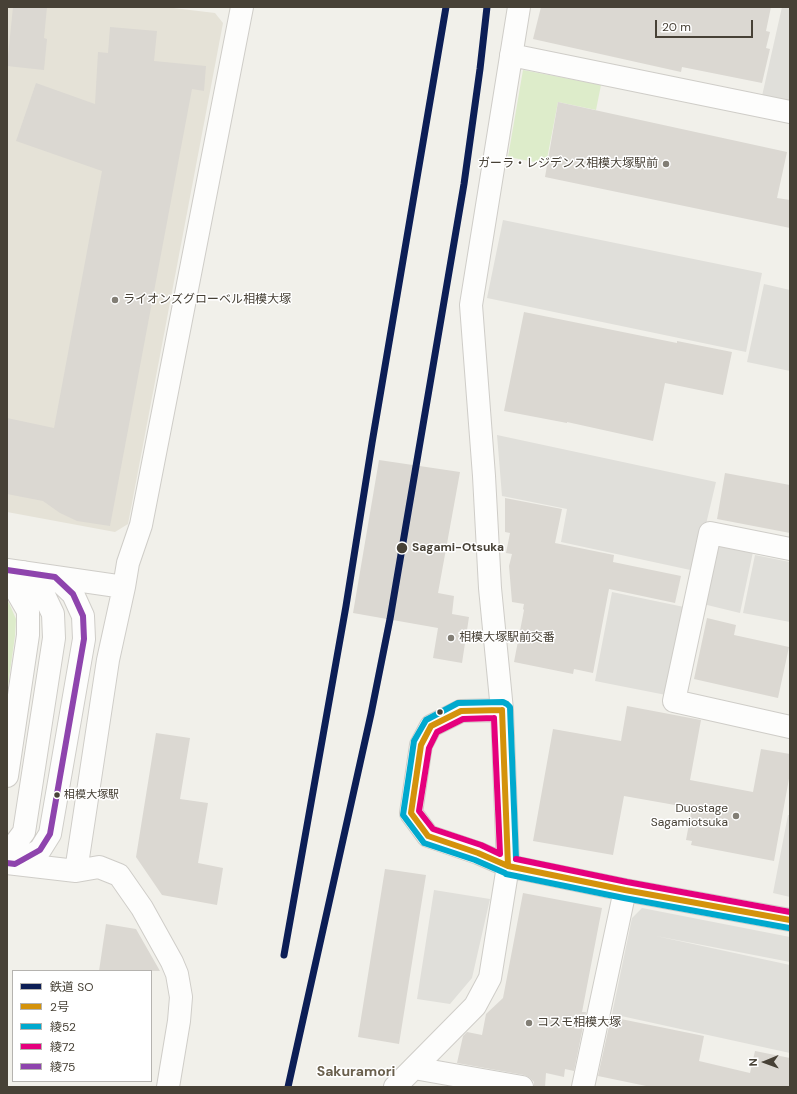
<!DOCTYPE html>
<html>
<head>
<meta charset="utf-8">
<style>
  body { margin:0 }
  #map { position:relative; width:797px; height:1094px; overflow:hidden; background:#f1f0ea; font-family:"DM Sans","Noto Sans JP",sans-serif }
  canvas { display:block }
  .frame { position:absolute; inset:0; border:8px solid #474136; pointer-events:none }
  .legend { position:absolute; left:12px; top:970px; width:140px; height:112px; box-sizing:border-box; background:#fff; border:1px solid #b5b3af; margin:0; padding:5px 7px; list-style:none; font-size:12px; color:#474136 }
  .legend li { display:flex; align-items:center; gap:8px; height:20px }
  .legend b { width:20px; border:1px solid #b5b3af }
  .north { position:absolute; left:745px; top:1042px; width:40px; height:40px; -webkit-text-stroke:3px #fff; paint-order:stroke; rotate:269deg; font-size:11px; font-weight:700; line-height:16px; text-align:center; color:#474136 }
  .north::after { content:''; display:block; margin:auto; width:14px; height:18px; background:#474136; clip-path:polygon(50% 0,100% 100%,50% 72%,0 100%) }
  .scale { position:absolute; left:655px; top:20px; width:98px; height:18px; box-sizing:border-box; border:2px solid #474136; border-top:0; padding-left:5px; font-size:12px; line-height:14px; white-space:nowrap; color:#474136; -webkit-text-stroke:3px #fff; paint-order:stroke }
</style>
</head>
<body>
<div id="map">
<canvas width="797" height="1094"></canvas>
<div class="frame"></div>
<ul class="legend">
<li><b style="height:5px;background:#0c1e56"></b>鉄道 SO</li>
<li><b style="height:5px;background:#d4920b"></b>2号</li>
<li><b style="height:5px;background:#00a9ce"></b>綾52</li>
<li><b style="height:5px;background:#e5007d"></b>綾72</li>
<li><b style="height:5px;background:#8e44ad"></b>綾75</li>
</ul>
<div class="north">N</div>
<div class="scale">20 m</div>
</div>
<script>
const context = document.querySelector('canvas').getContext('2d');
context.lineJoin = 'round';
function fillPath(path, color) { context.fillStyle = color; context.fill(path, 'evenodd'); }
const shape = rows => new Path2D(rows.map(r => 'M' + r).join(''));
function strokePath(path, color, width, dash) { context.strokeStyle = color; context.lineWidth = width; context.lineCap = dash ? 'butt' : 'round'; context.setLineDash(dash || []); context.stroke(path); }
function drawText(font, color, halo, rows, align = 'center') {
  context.font = font + ' "DM Sans","Noto Sans JP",sans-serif'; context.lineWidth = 3; context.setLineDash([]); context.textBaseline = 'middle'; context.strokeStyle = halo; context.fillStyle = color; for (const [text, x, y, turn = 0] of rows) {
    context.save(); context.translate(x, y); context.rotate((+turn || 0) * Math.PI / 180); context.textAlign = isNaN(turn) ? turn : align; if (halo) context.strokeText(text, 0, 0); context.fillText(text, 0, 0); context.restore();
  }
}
fillPath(shape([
  [7,7,165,7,215,13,223,23,128,524,115,532,7,512]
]), '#e5e2d7');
fillPath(shape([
  [523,70,601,85,596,110,558,102,546,164,508,157],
  [7,601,9,603,16,619,15,636,7,693]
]), '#ddecca');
fillPath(shape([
  [782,7,790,7,790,102,762,96],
  [503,220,762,273,746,352,487,298],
  [764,284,790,290,790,371,747,362],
  [497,435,716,482,695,571,561,542,567,509,502,496],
  [716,544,753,552,740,613,703,604],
  [755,555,790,562,790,622,743,613],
  [612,592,684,607,666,695,595,681],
  [788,815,790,815,790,897,773,893],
  [434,890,490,899,472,978,450,1004,417,999],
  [642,908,790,937,790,962,656,936,790,965,790,1053,612,1014,632,918]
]), '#e0dfda');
fillPath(shape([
  [13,7,47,7,44,38,47,39,44,70,7,66],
  [541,7,771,7,766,31,770,32,766,48,770,49,762,83,682,67,681,72,533,39],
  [110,27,157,31,154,61,206,66,204,91,192,89,110,526,77,521,60,513,43,501,7,494,7,418,54,428,102,171,16,141,36,83,95,104,98,52,108,53],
  [558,102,787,152,777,198,790,200,790,228,545,177],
  [524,312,677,343,677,341,732,352,723,395,665,383,653,441,567,422,567,423,504,411],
  [379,460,460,472,438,593,454,596,452,614,469,617,462,663,433,658,438,628,353,613],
  [725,473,790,485,790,533,717,519],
  [505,498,562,509,555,543,614,555,613,562,681,576,675,603,609,589,593,673,574,669,573,674,514,662,524,610,523,609,524,604,512,602,509,566,512,554,506,553,510,533,505,532],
  [707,618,736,625,734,635,789,647,778,698,694,679],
  [627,706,701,720,690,780,753,792,761,749,790,754,790,773,774,861,691,845,692,841,686,840,692,808,624,796,613,855,533,841,553,729,621,741],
  [156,733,190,738,180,799,208,803,198,863,223,868,217,905,162,895,136,857],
  [385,869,426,875,399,1044,358,1037],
  [523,893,602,908,582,1012,586,1012,574,1071,565,1069,564,1077,546,1073,545,1087,534,1087,534,1082,530,1078,524,1075,457,1063,463,1036,467,1032,482,1035,486,1014,503,998],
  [106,924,136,929,160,971,99,971],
  [611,1017,704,1036,699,1061,750,1073,755,1051,790,1058,790,1087,651,1087,598,1076]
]), '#dbd8d2');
const minor = shape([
  [511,55,790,112],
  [790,549,710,533,674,701,790,727],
  [7,570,124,587,108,660,76,871,7,863],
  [7,582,17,592,28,611,28,635,7,776],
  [124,587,128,563,141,525,242,7],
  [502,710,461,711,431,726,421,745,411,813,428,836,478,853,508,866,625,890,790,920],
  [7,851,12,848,24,832,54,638,53,614,44,595,23,572],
  [15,864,40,850,50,834,84,639,83,616,73,594,55,577],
  [76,871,99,867,119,875,142,908,172,962,177,974,181,997,179,1021,168,1087],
  [414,1068,522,1087],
  [395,1087,475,1006,490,978,508,866,502,710,490,588,484,476,471,305,519,7],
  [583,1087,625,890]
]);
strokePath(minor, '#cfcdc8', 24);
strokePath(minor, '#fdfdfc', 22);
strokePath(shape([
  [502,710,508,866,478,853,428,836,411,813,421,745,431,726,461,711,502,710],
  [508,866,625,890,790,920]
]), '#d4920b', 6);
strokePath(shape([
  [505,873,475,860,424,843,403,815,414,741,426,720,458,703,503,702,507,704,510,707,516,859],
  [506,874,624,898,789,928]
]), '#00a9ce', 6);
strokePath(shape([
  [494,718,500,854,481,845,433,829,419,811,429,748,437,732,463,719,494,718],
  [516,859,627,882,790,912]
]), '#e5007d', 6);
strokePath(shape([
  [7,570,55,577,73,594,83,616,84,639,50,834,40,850,15,864,7,863]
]), '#8e44ad', 6);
strokePath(shape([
  [284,955,346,606,372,443,446,7],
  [288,1087,371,714,390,619,464,184,480,69,487,7]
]), '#0c1e56', 7);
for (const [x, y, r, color] of [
  [666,164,4,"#827e75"],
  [115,300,4,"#827e75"],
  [402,548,6,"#474136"],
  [451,638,4,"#827e75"],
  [440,712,3.5,"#474136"],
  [57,795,3.5,"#474136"],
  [736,816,4,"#827e75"],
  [529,1023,4,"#827e75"]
]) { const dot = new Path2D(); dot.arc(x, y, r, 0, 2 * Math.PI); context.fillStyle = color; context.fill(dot); strokePath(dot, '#fff', 1.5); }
drawText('11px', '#474136', '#fff', [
  ["相模大塚駅",64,795]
], 'left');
drawText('12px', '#474136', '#fff', [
  ["ガーラ・レジデンス相模大塚駅前",658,164,"right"],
  ["ライオンズグローベル相模大塚",123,300],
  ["相模大塚駅前交番",459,638],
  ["Duostage",728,809,"right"],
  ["Sagamiotsuka",728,823,"right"],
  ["コスモ相模大塚",537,1023]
], 'left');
drawText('bold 12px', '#474136', '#fff', [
  ["Sagami-Otsuka",412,548]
], 'left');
drawText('bold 14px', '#6a604d', '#fff', [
  ["Sakuramori",356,1072]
]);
</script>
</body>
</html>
